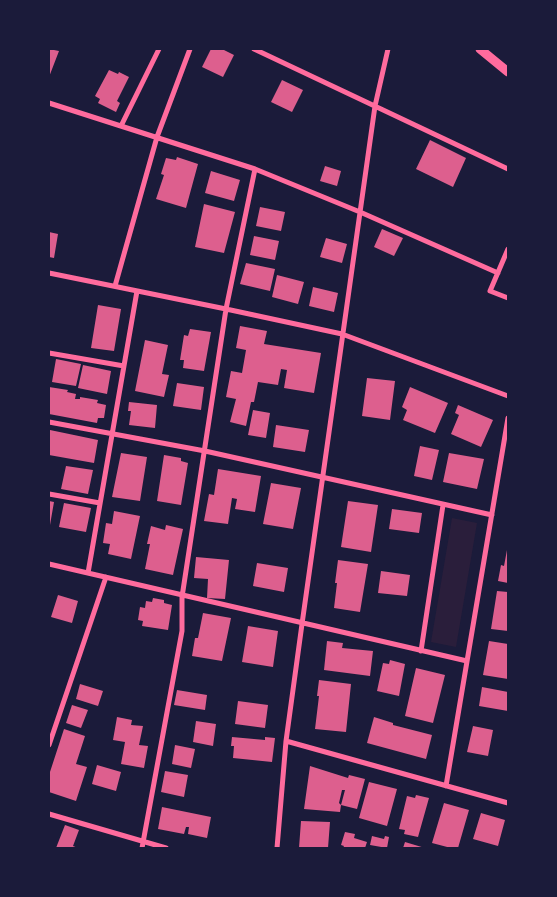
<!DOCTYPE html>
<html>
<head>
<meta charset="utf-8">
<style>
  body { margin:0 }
  #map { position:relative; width:557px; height:897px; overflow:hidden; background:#1b1b3a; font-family:Rubik,sans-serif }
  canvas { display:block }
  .frame { position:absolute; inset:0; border:50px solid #1b1b3a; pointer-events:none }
</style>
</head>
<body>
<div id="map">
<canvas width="557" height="897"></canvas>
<div class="frame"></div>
</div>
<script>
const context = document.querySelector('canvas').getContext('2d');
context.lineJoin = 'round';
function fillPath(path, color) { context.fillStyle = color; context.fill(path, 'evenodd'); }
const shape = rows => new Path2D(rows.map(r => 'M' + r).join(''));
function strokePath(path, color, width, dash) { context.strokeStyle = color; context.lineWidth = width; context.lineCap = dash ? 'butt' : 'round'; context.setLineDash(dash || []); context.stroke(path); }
fillPath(shape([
  [452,518,477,523,456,647,431,642]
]), '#2a1e3b');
fillPath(shape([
  [49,49,59,51,49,77],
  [211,49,222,49,234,55,223,77,202,67],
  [109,70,118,74,119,72,129,77,117,101,120,103,116,112,98,103,100,99,95,96],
  [282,80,303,90,292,112,271,102],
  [430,140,466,158,453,187,416,169],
  [177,157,198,164,186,208,156,199,164,175,161,174,166,158,176,160],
  [325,166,341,171,337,186,320,181],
  [211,171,240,180,234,201,205,193],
  [204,204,235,212,224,253,195,247],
  [260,207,285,212,281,231,256,226],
  [382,229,403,238,394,256,374,247],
  [49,232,58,234,54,258,49,257],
  [254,236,279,241,275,260,250,255],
  [326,238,347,244,342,263,320,257],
  [246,263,275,269,270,291,240,284],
  [277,275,304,282,298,304,272,297],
  [313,287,338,293,334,312,309,306],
  [98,305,121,309,114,351,91,348],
  [240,326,267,331,264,344,321,353,314,393,284,388,287,370,281,369,278,385,258,382,254,402,251,402,246,426,230,422,236,399,226,397,231,371,242,373,246,350,236,348],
  [190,329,211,332,204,371,183,368,184,360,180,360,184,335,188,336],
  [145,340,168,345,162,374,169,375,164,397,135,391],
  [56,359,81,364,76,386,52,382],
  [83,365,111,371,107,394,78,388],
  [367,378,395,381,390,420,362,416],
  [177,383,204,387,201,410,173,406],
  [49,387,68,390,67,392,76,394,75,399,80,399,80,397,98,400,97,403,106,405,104,418,98,418,97,423,49,414],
  [410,387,448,403,435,433,403,420,407,410,402,407],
  [129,402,157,405,155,428,129,425,131,411,128,411],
  [458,405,493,420,481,447,451,434,459,415,455,413],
  [253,410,270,413,266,438,248,435],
  [276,425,309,430,305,452,273,447],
  [50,430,98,440,94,463,49,455],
  [420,446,439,450,432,480,414,476],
  [121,453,147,457,140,501,112,497],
  [449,453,484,459,477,489,443,482],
  [164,455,181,458,181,461,188,463,181,505,157,501],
  [66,466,93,470,88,494,61,489],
  [218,469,261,476,255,512,235,509,237,499,232,498,228,524,204,521,209,494,214,495],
  [271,483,301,488,293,529,263,524],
  [49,501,54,502,50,525,49,525],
  [348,501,378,505,371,552,341,547],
  [64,503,91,508,86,532,59,527],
  [392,509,422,513,419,533,389,529],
  [114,511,140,516,131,559,108,554,110,544,103,543,106,523,112,524],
  [166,525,183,529,173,575,145,569,150,544,147,544,151,526,165,530],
  [507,550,508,550,508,583,498,581,501,565,504,566],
  [196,557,229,560,225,599,207,598,208,579,194,578],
  [338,560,368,564,360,612,334,608,337,583,335,583],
  [257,563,288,568,284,592,253,586],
  [381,571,410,575,407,596,378,593],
  [497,591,508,592,508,631,491,629],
  [58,595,78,601,72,623,51,617],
  [153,598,164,600,164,603,172,605,168,630,142,626,143,621,138,620,140,607,145,608,146,601,152,602],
  [203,613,231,618,222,661,192,656,195,638,198,638],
  [248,626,278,631,273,667,242,662],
  [327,641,343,643,342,648,373,651,370,676,324,670],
  [489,641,508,644,508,679,483,675],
  [390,660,405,664,399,696,377,691,383,663,389,664],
  [416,668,445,675,433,723,405,716],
  [319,680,351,684,346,732,315,729,319,696,317,696],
  [80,684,103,691,98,706,76,699],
  [482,687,508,692,508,711,479,706],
  [177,690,207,695,205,710,174,705],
  [238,701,268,705,265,728,235,724],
  [72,705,88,710,81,728,66,723],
  [117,717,132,720,131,725,143,726,139,745,148,746,144,768,121,764,125,742,113,740],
  [374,717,393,723,393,725,432,735,426,759,367,743],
  [196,721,216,724,213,746,193,742],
  [473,726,493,730,488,756,467,752],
  [64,729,85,736,76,764,87,767,76,801,49,792,49,775],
  [232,737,265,740,265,737,275,738,272,762,233,758,234,746,231,746],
  [175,745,195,749,191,768,172,764],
  [97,765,121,772,116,791,92,784],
  [310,766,348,778,349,775,365,779,357,809,341,805,345,790,342,790,339,803,341,805,340,812,304,809],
  [165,771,188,775,184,797,161,792],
  [369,782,397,789,387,826,359,818],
  [416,795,429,798,418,837,404,834,405,830,399,829,407,796,415,798],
  [444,803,469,810,458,848,451,848,432,843],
  [162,807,211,817,207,838,188,834,189,827,186,827,184,834,158,829],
  [481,813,505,820,498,846,473,839],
  [301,821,330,822,328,848,299,848],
  [65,825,79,830,73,846,78,848,56,848],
  [345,832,355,834,354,838,367,842,365,848,343,848,344,846,341,845],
  [372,836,384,839,385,836,389,837,387,848,370,845],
  [405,842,425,848,403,848]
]), '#dd5f8e');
strokePath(shape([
  [254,49,508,169],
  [49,103,255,169,360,212,498,273],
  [121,126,159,49],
  [508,249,490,291,508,298],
  [49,273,226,309,342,334,508,396],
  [115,286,157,137,190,49],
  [49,353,124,366],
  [49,422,205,451,492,515],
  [49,494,100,503],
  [49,564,467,661],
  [88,573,137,291],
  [421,651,443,505],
  [286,741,508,803],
  [49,745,106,577],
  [446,786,508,418],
  [49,814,166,848],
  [142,848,182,631,182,597,226,309,255,169],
  [277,848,286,741,302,624,375,106,388,49]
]), '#ff6b9d', 5);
strokePath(shape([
  [480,49,508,72]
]), '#ff6b9d', 9);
</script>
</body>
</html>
